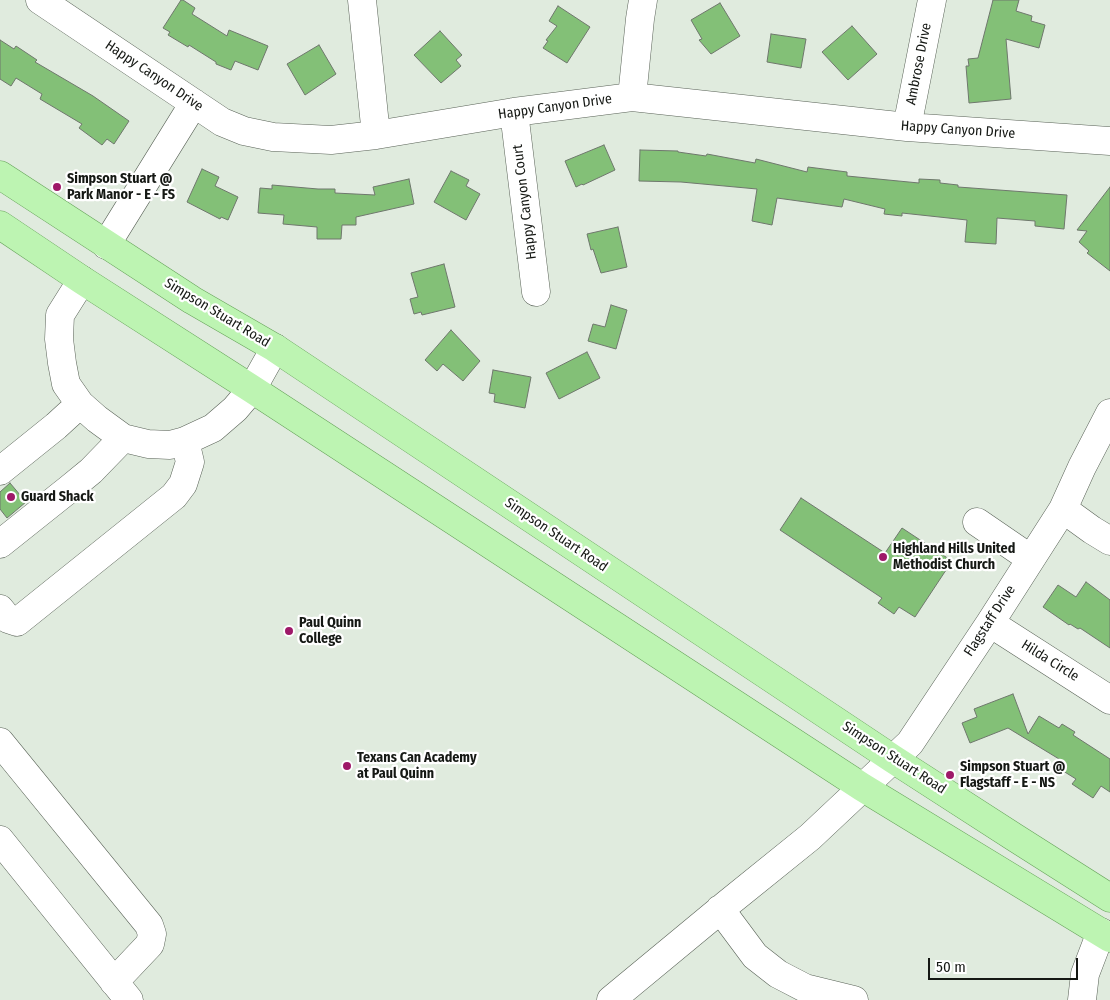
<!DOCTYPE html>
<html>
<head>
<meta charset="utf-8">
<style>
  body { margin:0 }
  #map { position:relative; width:1110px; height:1000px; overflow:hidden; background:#e0ebde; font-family:"Fira Sans Condensed",sans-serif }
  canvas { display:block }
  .scale { position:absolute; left:928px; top:958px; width:150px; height:22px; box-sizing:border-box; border:2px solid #151814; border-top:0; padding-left:6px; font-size:15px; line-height:18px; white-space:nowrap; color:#151814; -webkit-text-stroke:4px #fff; paint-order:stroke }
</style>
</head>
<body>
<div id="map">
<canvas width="1110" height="1000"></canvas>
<div class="scale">50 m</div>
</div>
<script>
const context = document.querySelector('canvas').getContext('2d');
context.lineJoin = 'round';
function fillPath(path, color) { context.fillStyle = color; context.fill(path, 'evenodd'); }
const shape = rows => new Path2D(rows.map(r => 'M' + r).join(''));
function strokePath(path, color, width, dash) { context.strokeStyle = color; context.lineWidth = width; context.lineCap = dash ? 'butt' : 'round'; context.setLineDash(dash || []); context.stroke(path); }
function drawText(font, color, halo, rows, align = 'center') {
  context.font = font + ' "Fira Sans Condensed",sans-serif'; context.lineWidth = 4.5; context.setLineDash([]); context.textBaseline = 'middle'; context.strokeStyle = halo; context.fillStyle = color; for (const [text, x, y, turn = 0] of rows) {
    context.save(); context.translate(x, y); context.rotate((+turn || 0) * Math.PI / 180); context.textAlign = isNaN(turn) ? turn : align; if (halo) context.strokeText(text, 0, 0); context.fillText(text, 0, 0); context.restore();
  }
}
const building = shape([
  [181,0,183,0,195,8,192,14,227,36,229,30,268,46,258,70,235,61,231,70,216,64,216,62,189,45,188,47,168,35,170,32,163,28,181,0],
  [993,0,1019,0,1016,11,1032,16,1031,21,1045,25,1039,48,1006,39,1011,99,969,103,966,66,969,66,968,59,978,58,993,0],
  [720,3,740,36,711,54,699,40,702,39,691,20,720,3],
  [558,6,590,27,567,63,543,48,548,41,546,40,557,26,549,21,558,6],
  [852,26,877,54,848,80,822,52,852,26],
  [440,31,462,55,456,60,461,66,441,83,414,55,440,31],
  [771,34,806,39,801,68,767,62,771,34],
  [0,40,14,49,16,46,37,60,35,62,93,96,129,121,114,144,107,139,102,145,79,128,82,124,40,99,42,94,16,78,11,86,0,79,0,40],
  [319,45,336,74,305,95,287,64,319,45],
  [604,145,615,170,583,185,582,184,576,187,565,161,604,145],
  [640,150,678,151,678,152,706,156,707,154,755,163,756,159,807,172,808,167,847,172,847,176,919,183,919,179,940,180,940,183,958,185,958,187,1067,195,1064,229,1035,226,1035,221,997,218,996,244,965,242,967,220,902,213,902,216,884,214,885,209,844,199,842,207,777,198,772,225,752,221,757,189,681,182,639,181,640,150],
  [202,169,219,177,215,186,238,197,228,220,221,217,220,219,187,202,202,169],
  [451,171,469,180,466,186,480,194,466,220,434,202,451,171],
  [409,179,414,204,356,217,356,225,342,225,341,239,317,239,317,227,283,224,284,215,258,213,260,188,272,189,272,185,318,189,335,189,335,193,375,195,373,187,409,179],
  [1110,187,1110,271,1087,253,1089,251,1079,242,1087,231,1077,230,1110,187],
  [618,227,627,267,601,273,593,249,591,250,587,234,618,227],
  [444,264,455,307,422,315,421,312,414,314,410,299,418,297,411,273,444,264],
  [611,305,627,310,616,349,588,341,593,324,605,327,611,305],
  [451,330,480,361,463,381,443,364,437,371,425,360,451,330],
  [587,352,600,378,559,399,546,373,587,352],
  [493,370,531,377,525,408,494,402,495,394,489,393,493,370],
  [10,483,26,502,7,518,0,509,0,492,10,483],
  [801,498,885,553,902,528,952,561,915,617,899,607,894,614,878,603,882,598,780,530,801,498],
  [1086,582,1110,600,1110,648,1080,628,1078,629,1070,624,1069,625,1043,607,1058,585,1076,597,1086,582],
  [1013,694,1028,734,1039,716,1059,728,1062,724,1075,732,1073,735,1110,759,1110,792,1101,786,1093,798,1072,784,1076,779,1060,769,1064,762,1008,728,970,743,962,723,977,717,974,709,1013,694]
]);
fillPath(building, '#83c077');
strokePath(building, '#6e776c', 1);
const minor = shape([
  [40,0,222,122,244,131,273,137,331,140,376,135,514,112,632,97,907,127,1110,141],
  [362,0,376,135],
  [632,97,640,19,643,0],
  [514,112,536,292],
  [907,127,932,0],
  [106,245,194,103],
  [82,280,60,315,59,339,62,363,66,384,80,404,97,419,123,438,148,444,170,445,185,441,213,428,235,409,252,389,275,348],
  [0,471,56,426,80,404],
  [1063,509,1092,530,1110,541],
  [977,522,1031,559],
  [0,544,69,489,91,471,123,438],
  [0,609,8,619,17,622,174,496,183,484,190,462,185,441],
  [990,623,1110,700],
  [0,742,149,925,152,934,150,944,114,982],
  [0,840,129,1000],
  [720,909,755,956,778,974,805,988,854,1000],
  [611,1000,727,904,810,837,910,743,990,623,1063,509,1082,467,1110,413],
  [1082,1000,1085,974,1101,932]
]);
const major = shape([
  [0,175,192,300,275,348,893,759,1014,837,1110,898],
  [0,225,82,280,252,389,862,787,1110,938]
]);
strokePath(minor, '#596257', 29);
strokePath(major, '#66a25a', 29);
strokePath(minor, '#fff', 28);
strokePath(major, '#bdf4b2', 28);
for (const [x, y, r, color] of [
  [57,187,5,"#9e1868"],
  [11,497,5,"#9e1868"],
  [883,557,5,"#9e1868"],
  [289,631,5,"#9e1868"],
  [347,766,5,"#9e1868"],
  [950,775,5,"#9e1868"]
]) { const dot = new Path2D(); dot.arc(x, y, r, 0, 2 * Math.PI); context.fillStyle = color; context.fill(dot); strokePath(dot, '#fff', 2); }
drawText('14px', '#151814', '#fff', [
  ["Ambrose Drive",919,64,-79],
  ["Happy Canyon Drive",154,76,34],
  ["Happy Canyon Drive",555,107,-8],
  ["Happy Canyon Drive",958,130,4],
  ["Happy Canyon Court",525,202,-97],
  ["Simpson Stuart Road",217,313,31],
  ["Simpson Stuart Road",556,535,34],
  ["Flagstaff Drive",990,621,-57],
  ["Hilda Circle",1050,661,32],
  ["Simpson Stuart Road",894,758,33]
]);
drawText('bold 14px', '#151814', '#fff', [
  ["Simpson Stuart @",67,179],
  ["Park Manor - E - FS",67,195],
  ["Guard Shack",21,497],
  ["Highland Hills United",893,549],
  ["Methodist Church",893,565],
  ["Paul Quinn",299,623],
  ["College",299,639],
  ["Texans Can Academy",357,758],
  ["at Paul Quinn",357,774],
  ["Simpson Stuart @",960,767],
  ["Flagstaff - E - NS",960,783]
], 'left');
</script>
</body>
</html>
